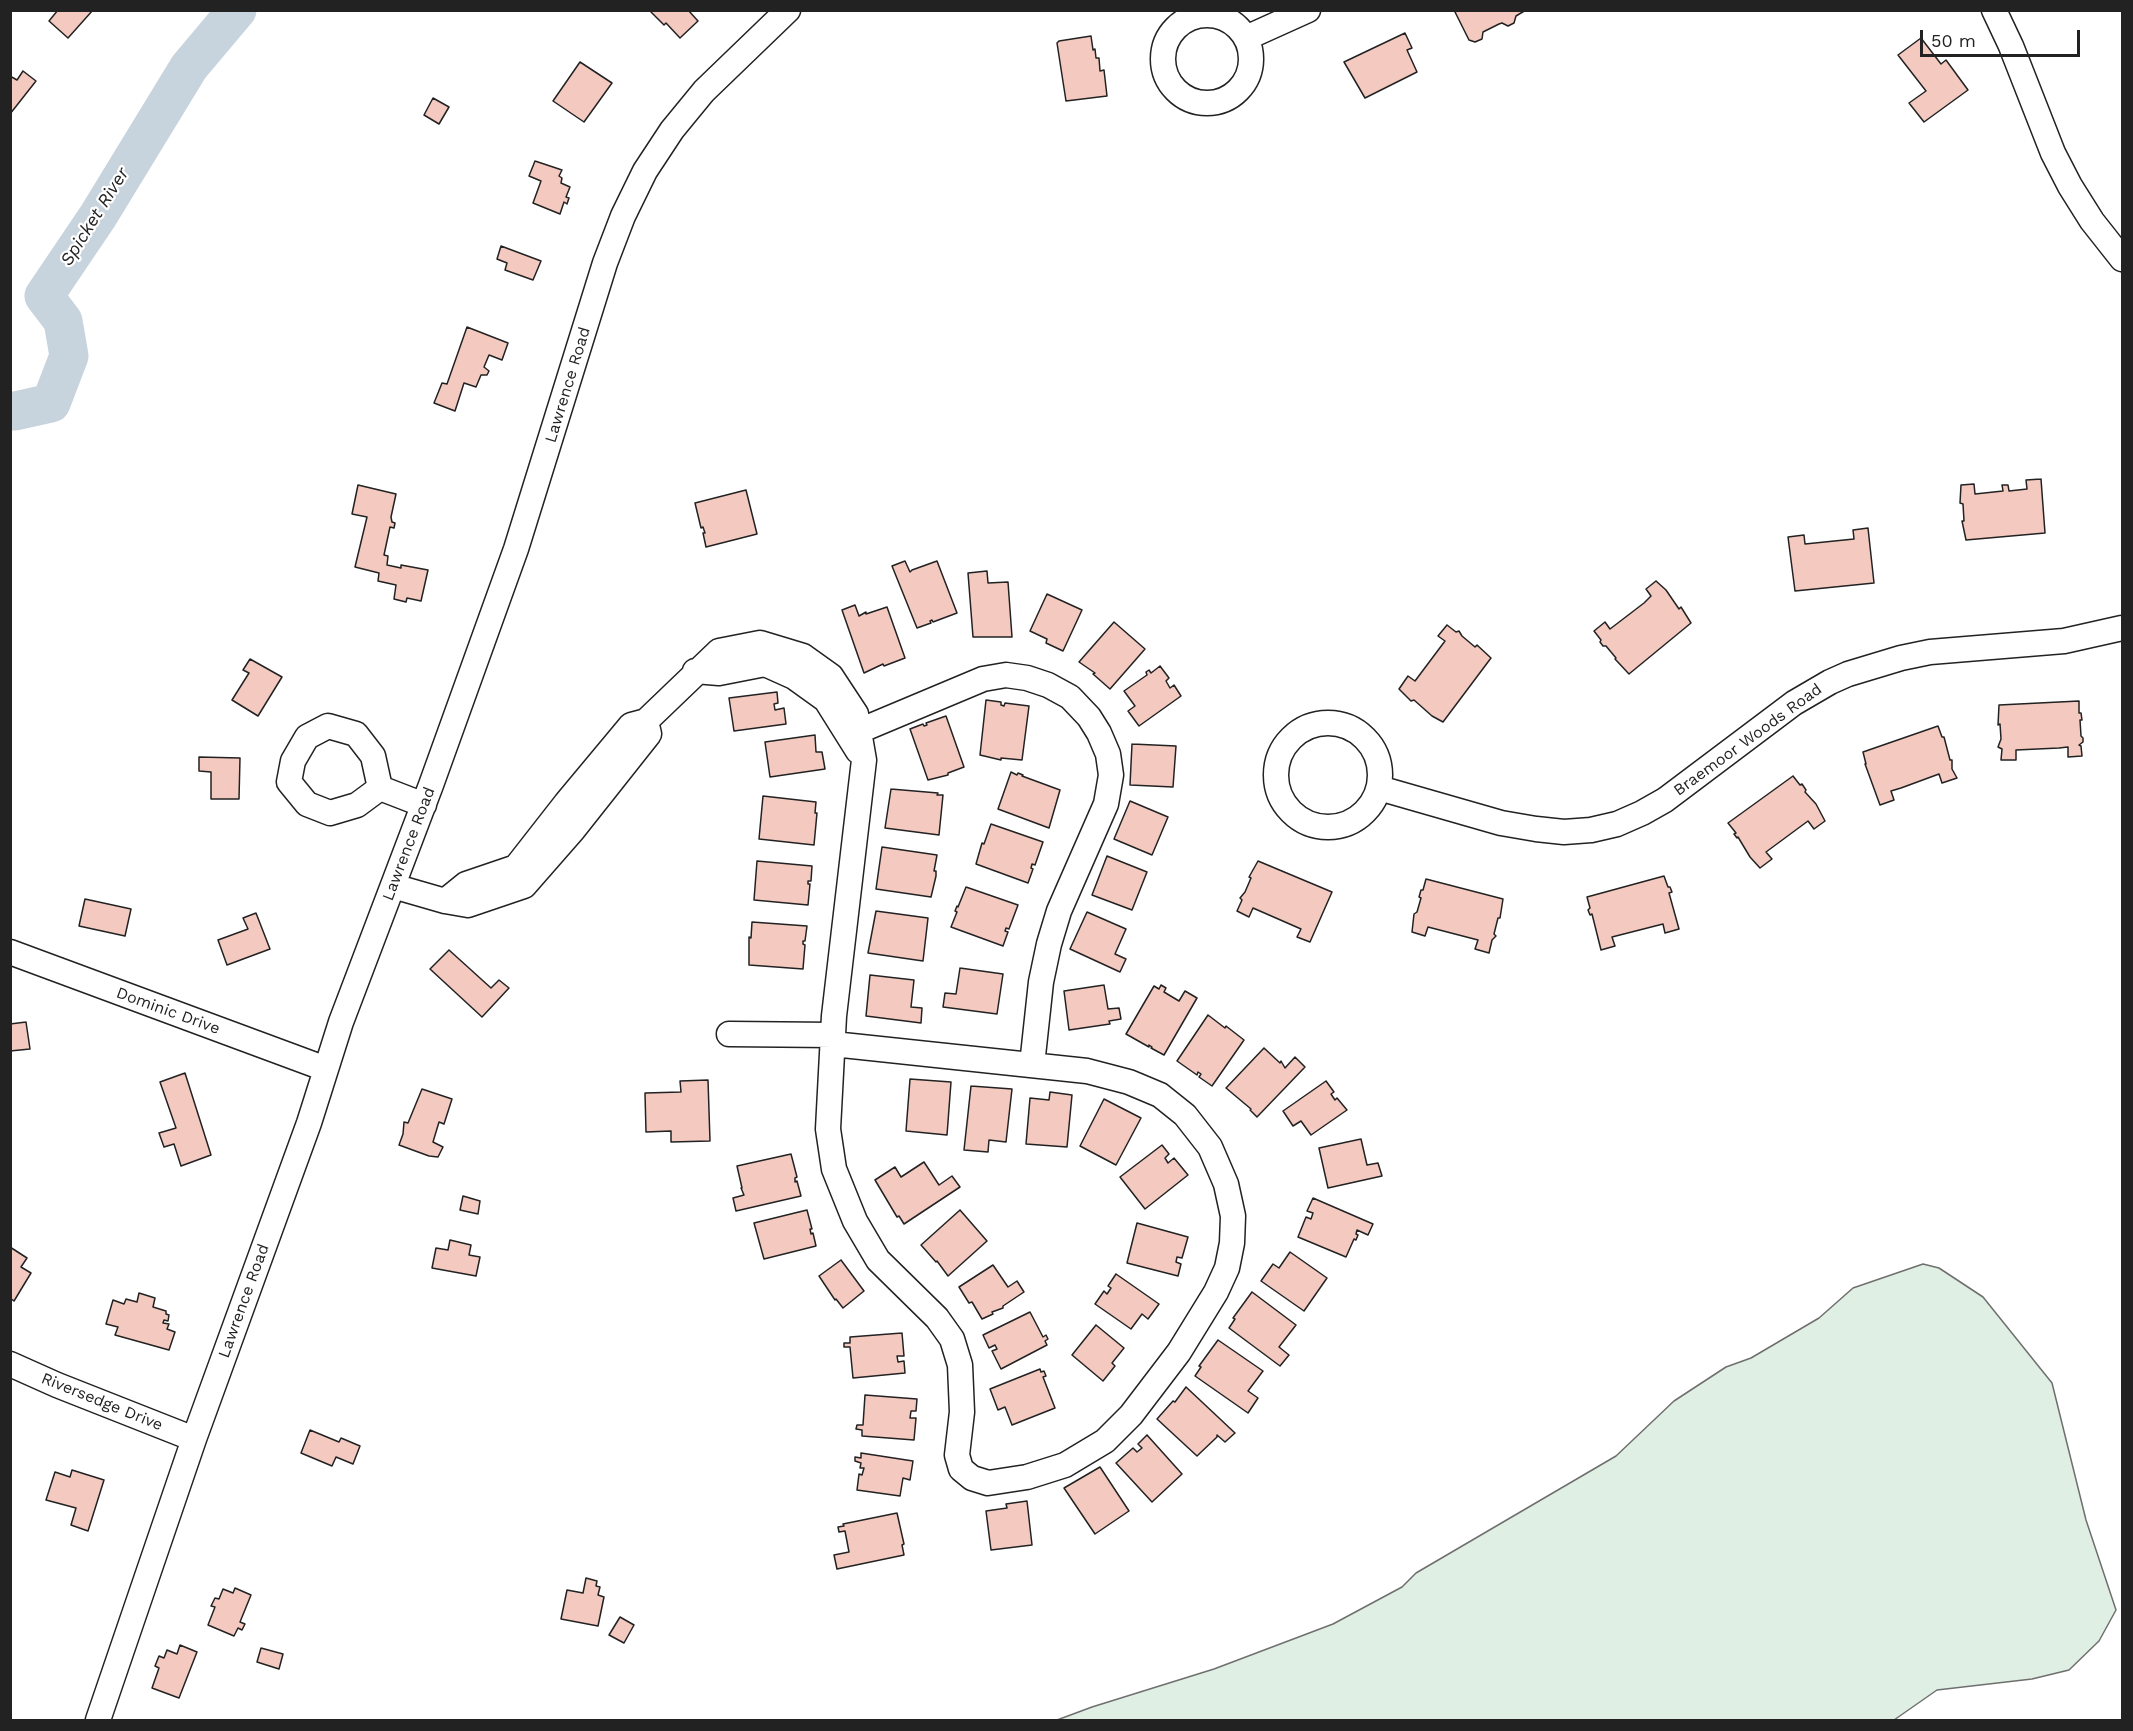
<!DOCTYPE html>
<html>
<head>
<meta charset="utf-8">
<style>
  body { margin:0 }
  #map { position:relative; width:2133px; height:1731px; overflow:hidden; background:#fff; font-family:"Work Sans",sans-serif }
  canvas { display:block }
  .frame { position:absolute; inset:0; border:12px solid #222; pointer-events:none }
  .scale { position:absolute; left:1920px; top:30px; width:160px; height:27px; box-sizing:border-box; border:3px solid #222; border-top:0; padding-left:8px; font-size:18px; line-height:21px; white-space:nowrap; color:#222; -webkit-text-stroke:4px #fff; paint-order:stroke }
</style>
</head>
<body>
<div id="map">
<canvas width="2133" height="1731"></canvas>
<div class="frame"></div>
<div class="scale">50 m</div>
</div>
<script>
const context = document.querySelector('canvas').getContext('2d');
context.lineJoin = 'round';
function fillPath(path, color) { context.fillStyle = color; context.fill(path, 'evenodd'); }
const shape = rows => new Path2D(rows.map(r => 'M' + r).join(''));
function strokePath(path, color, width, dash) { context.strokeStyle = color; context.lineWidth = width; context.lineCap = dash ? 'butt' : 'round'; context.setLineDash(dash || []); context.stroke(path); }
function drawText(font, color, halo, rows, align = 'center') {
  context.font = font + ' "Work Sans",sans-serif'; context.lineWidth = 4.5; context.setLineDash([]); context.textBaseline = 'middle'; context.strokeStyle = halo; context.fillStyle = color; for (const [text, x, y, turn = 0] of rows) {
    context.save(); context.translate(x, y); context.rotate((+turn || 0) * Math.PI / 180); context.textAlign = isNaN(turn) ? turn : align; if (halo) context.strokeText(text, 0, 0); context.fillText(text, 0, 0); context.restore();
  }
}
const green = shape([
  [1923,1264,1939,1268,1983,1297,2052,1383,2086,1520,2116,1610,2099,1641,2069,1670,2032,1679,1937,1690,1894,1720,1057,1720,1092,1707,1214,1669,1333,1624,1402,1587,1416,1573,1616,1456,1674,1401,1726,1367,1751,1358,1819,1318,1853,1288,1923,1264]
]);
fillPath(green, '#e0efe3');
strokePath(green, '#6f6f6f', 1.5);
strokePath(shape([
  [10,411,15,411,51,403,69,356,63,321,44,296,98,216,189,67,237,10]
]), '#c7d3dd', 39);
const building = shape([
  [58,10,93,10,68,38,49,21,58,10],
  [688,10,698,21,680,38,666,23,664,25,651,12,653,10,688,10],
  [1459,10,1526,10,1516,16,1514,23,1508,26,1502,23,1499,24,1483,32,1482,39,1475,42,1469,40,1455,12,1459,10],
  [1405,33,1412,48,1407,50,1417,72,1365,98,1344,62,1405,33],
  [1091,36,1093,50,1095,49,1096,58,1099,58,1100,71,1104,70,1107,96,1066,101,1057,43,1059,41,1091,36],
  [1921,38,1941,64,1946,60,1968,90,1924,122,1909,103,1926,91,1898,55,1921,38],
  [580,62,612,83,584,122,553,101,580,62],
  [23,71,36,81,10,114,10,76,17,80,23,71],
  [433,98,449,107,439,124,424,115,433,98],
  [535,161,562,170,559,176,562,178,561,183,570,187,566,197,569,198,567,204,564,202,560,214,533,203,541,181,529,176,535,161],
  [501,246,541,261,533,280,505,270,507,263,497,259,501,246],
  [467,327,508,343,502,360,489,355,484,367,489,371,487,375,481,375,476,387,464,383,455,411,434,403,442,383,447,384,467,327],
  [2041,479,2045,533,1966,540,1962,521,1964,521,1963,504,1960,503,1961,485,1974,484,1975,494,2003,491,2002,485,2008,485,2009,491,2027,489,2026,480,2041,479],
  [358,485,396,494,391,517,392,522,395,523,394,528,390,527,384,555,388,556,387,565,401,568,401,565,428,570,421,601,407,598,406,602,394,599,396,585,378,581,379,573,355,567,367,517,352,514,358,485],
  [746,490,757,534,706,547,703,533,705,533,703,527,701,528,695,503,746,490],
  [1868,528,1874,583,1795,591,1788,537,1804,535,1805,544,1854,539,1853,530,1868,528],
  [905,561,910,572,912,570,937,561,957,613,933,622,932,620,930,621,931,623,917,628,892,566,905,561],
  [987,571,988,583,1008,582,1012,637,973,637,968,573,987,571],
  [1656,581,1666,590,1679,609,1681,607,1691,623,1629,674,1615,659,1616,658,1606,646,1603,646,1600,642,1601,640,1594,631,1605,622,1610,629,1644,603,1651,596,1646,589,1656,581],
  [1047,594,1082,610,1063,651,1046,643,1047,639,1030,631,1047,594],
  [855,605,859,616,866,612,866,614,887,607,905,658,884,666,883,664,864,673,842,610,855,605],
  [1114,622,1145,649,1110,689,1093,674,1095,673,1079,662,1114,622],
  [1447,625,1456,632,1459,631,1462,636,1475,647,1477,645,1491,658,1443,722,1432,716,1414,700,1411,701,1399,689,1408,676,1415,681,1445,641,1438,636,1447,625],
  [250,659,282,677,258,716,232,700,249,673,243,670,250,659],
  [1160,666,1169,678,1166,681,1170,688,1174,685,1181,696,1139,726,1128,711,1135,706,1124,691,1147,675,1146,672,1149,670,1151,673,1160,666],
  [777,692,778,703,774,704,775,710,784,708,786,724,734,731,729,698,777,692],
  [986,700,1001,702,1001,705,1004,706,1005,703,1029,706,1022,760,1001,758,1001,760,980,755,986,700],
  [2079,701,2079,713,2081,713,2082,720,2080,720,2081,736,2083,738,2083,742,2079,745,2081,746,2082,756,2068,757,2068,747,2059,748,2016,750,2016,760,2001,760,2002,749,1998,747,2001,739,2000,724,1998,725,1999,705,2079,701],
  [946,716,964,767,948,773,948,775,928,780,910,729,923,724,924,726,927,725,926,723,946,716],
  [1938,726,1942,737,1944,737,1950,760,1952,760,1952,769,1957,778,1942,783,1939,774,1901,788,1891,791,1894,800,1880,805,1865,764,1866,764,1863,752,1938,726],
  [815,735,816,752,822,752,825,769,770,777,765,742,815,735],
  [1132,744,1176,746,1173,787,1130,785,1132,744],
  [199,757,240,758,239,799,211,799,211,772,199,771,199,757],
  [1011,772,1017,775,1018,773,1023,775,1022,776,1060,790,1049,828,998,809,1011,772],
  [1793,776,1800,785,1802,784,1806,790,1805,792,1816,804,1825,821,1814,829,1808,821,1766,852,1772,859,1760,868,1750,857,1738,837,1737,838,1734,834,1736,833,1728,823,1793,776],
  [891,789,938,793,937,795,943,795,939,835,885,828,891,789],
  [763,796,816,802,815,813,817,813,814,845,759,839,763,796],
  [1130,801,1168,817,1152,855,1114,839,1130,801],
  [991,824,1043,842,1035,865,1032,864,1031,868,1033,869,1028,883,976,864,982,843,984,844,991,824],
  [882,847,937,855,934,871,936,871,936,876,931,897,876,889,882,847],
  [1107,856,1147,872,1132,910,1092,895,1107,856],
  [757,861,812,866,811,881,808,881,808,884,810,884,808,905,754,900,757,861],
  [1258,861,1332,892,1310,942,1297,937,1301,929,1253,908,1249,917,1237,911,1242,900,1240,898,1245,892,1251,878,1249,877,1258,861],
  [1664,876,1668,887,1670,887,1672,892,1669,893,1679,929,1665,933,1663,924,1612,937,1615,946,1601,950,1592,914,1590,915,1588,910,1590,908,1587,897,1664,876],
  [1426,879,1503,899,1500,918,1498,918,1494,934,1496,936,1492,940,1489,953,1475,949,1478,940,1428,927,1425,936,1412,932,1414,914,1417,912,1421,898,1419,897,1421,890,1423,890,1426,879],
  [966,887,1018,905,1009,929,1006,928,1005,931,1008,932,1003,946,951,927,957,912,955,911,957,906,958,907,966,887],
  [85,899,131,909,125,936,79,926,85,899],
  [876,911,928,918,923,961,868,953,876,911],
  [1087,912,1126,929,1115,954,1126,959,1120,972,1070,949,1087,912],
  [256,913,270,949,227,965,218,940,248,929,243,918,256,913],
  [752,922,807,926,805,941,803,941,803,944,805,945,803,969,749,965,749,937,751,938,752,922],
  [449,950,491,988,499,980,509,988,482,1017,430,969,449,950],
  [960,968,1003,974,997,1014,943,1007,945,993,956,994,960,968],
  [870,975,914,980,911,1007,922,1008,921,1023,866,1016,870,975],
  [1104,985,1108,1009,1119,1008,1121,1019,1109,1021,1110,1024,1069,1030,1064,991,1104,985],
  [1161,985,1166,988,1164,992,1179,1001,1185,991,1197,998,1164,1055,1151,1048,1152,1047,1149,1045,1149,1047,1126,1034,1154,986,1159,989,1161,985],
  [1208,1015,1225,1028,1226,1026,1244,1040,1212,1086,1199,1077,1201,1074,1198,1072,1197,1075,1177,1061,1208,1015],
  [26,1022,30,1049,10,1051,10,1024,26,1022],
  [1264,1048,1280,1063,1281,1061,1285,1068,1295,1057,1305,1067,1257,1117,1250,1110,1251,1109,1226,1088,1264,1048],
  [185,1073,211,1155,181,1166,174,1144,164,1147,159,1133,176,1128,160,1082,185,1073],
  [910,1079,951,1082,947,1135,906,1131,910,1079],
  [708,1080,710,1141,671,1142,671,1131,646,1132,645,1093,681,1092,680,1081,708,1080],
  [1326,1081,1334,1092,1331,1094,1335,1100,1337,1098,1347,1110,1311,1135,1301,1121,1293,1126,1283,1111,1326,1081],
  [971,1086,1012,1089,1006,1142,989,1140,988,1152,964,1150,971,1086],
  [422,1089,452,1099,444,1124,439,1122,433,1142,443,1147,438,1157,429,1156,399,1145,403,1134,404,1122,408,1123,422,1089],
  [1050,1092,1072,1095,1067,1147,1026,1144,1030,1098,1049,1100,1050,1092],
  [1104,1099,1141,1118,1116,1165,1080,1146,1104,1099],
  [1361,1139,1367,1165,1378,1163,1382,1176,1328,1188,1319,1148,1361,1139],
  [1162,1145,1169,1154,1165,1158,1168,1163,1174,1158,1188,1175,1145,1209,1120,1177,1162,1145],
  [791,1154,797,1177,795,1178,795,1182,797,1181,801,1196,736,1211,733,1198,744,1195,741,1188,742,1188,737,1166,791,1154],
  [924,1162,939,1185,952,1176,960,1187,904,1224,899,1216,897,1217,875,1180,895,1167,901,1177,924,1162],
  [463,1196,480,1201,478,1214,460,1210,463,1196],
  [1313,1198,1373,1224,1368,1235,1357,1230,1356,1234,1358,1235,1356,1240,1354,1239,1346,1257,1298,1237,1306,1217,1311,1219,1313,1213,1307,1211,1313,1198],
  [807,1210,812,1229,810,1229,811,1234,813,1233,816,1246,764,1259,754,1223,807,1210],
  [960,1210,987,1241,948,1276,937,1261,936,1262,921,1245,960,1210],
  [1137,1223,1188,1237,1182,1258,1177,1257,1176,1262,1181,1264,1178,1276,1127,1263,1137,1223],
  [450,1240,471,1245,469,1255,480,1257,476,1276,432,1268,436,1248,448,1250,450,1240],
  [10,1247,27,1258,21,1267,31,1273,14,1301,10,1298,10,1247],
  [1290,1252,1327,1278,1304,1311,1261,1281,1273,1264,1279,1268,1290,1252],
  [841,1260,864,1291,843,1308,836,1299,835,1300,819,1276,841,1260],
  [993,1265,1008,1287,1017,1281,1024,1292,1003,1306,1003,1308,992,1312,993,1314,982,1319,972,1302,969,1303,959,1287,993,1265],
  [1116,1274,1159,1304,1148,1319,1142,1314,1131,1329,1095,1304,1104,1291,1107,1294,1111,1288,1108,1286,1116,1274],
  [1252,1292,1296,1325,1279,1347,1289,1355,1280,1366,1229,1328,1235,1319,1233,1318,1252,1292],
  [139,1293,155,1298,153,1307,166,1311,166,1314,169,1315,168,1321,164,1320,163,1323,169,1324,167,1329,175,1332,169,1350,115,1335,118,1327,106,1324,113,1300,124,1304,126,1299,137,1302,139,1293],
  [1030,1312,1043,1337,1046,1335,1048,1339,1045,1341,1047,1345,1001,1369,992,1351,997,1349,995,1345,989,1348,983,1335,1030,1312],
  [1096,1325,1124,1348,1112,1363,1115,1366,1103,1381,1072,1355,1096,1325],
  [902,1333,904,1356,897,1356,898,1362,904,1361,905,1373,853,1378,850,1347,844,1347,844,1343,850,1343,850,1337,902,1333],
  [1218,1340,1263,1371,1248,1391,1258,1398,1248,1413,1195,1376,1201,1367,1199,1366,1218,1340],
  [1040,1369,1041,1372,1044,1371,1046,1376,1043,1377,1055,1408,1012,1425,1005,1407,998,1410,990,1389,1040,1369],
  [1186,1387,1235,1433,1225,1442,1217,1435,1217,1437,1197,1456,1157,1419,1173,1401,1175,1402,1186,1387],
  [865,1395,917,1399,916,1411,911,1411,910,1418,916,1418,914,1440,862,1436,862,1430,856,1429,857,1425,863,1425,865,1395],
  [310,1430,339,1442,341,1438,360,1446,353,1464,336,1457,332,1466,301,1453,310,1430],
  [1147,1435,1182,1474,1152,1502,1116,1463,1133,1448,1137,1452,1142,1448,1138,1444,1147,1435],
  [861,1453,913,1461,910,1480,903,1478,900,1496,857,1490,859,1474,862,1475,864,1468,860,1468,861,1463,855,1461,855,1457,861,1458,861,1453],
  [1100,1467,1129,1511,1095,1534,1064,1488,1100,1467],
  [72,1470,104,1480,88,1531,71,1525,76,1508,46,1500,55,1472,70,1477,72,1470],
  [1027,1501,1032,1545,991,1550,986,1511,1007,1508,1006,1504,1027,1501],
  [897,1513,904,1544,902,1545,904,1555,837,1569,834,1555,849,1552,845,1531,839,1532,838,1527,844,1526,843,1524,897,1513],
  [586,1578,597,1581,596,1586,600,1587,598,1595,604,1597,598,1626,561,1619,567,1590,583,1593,586,1578],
  [235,1588,251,1595,240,1622,245,1624,242,1630,238,1628,234,1636,208,1625,215,1607,211,1606,215,1598,219,1599,223,1589,233,1593,235,1588],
  [620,1617,634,1625,624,1643,609,1635,620,1617],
  [180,1645,197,1652,179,1698,152,1688,159,1668,155,1666,159,1656,164,1658,167,1650,177,1654,180,1645],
  [261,1648,283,1654,279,1669,257,1662,261,1648]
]);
fillPath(building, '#f3c9c0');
strokePath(building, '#222', 1.5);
const minor = shape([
  [1994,10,2011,46,2053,153,2070,186,2092,221,2122,259],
  '1163 59a44 44 0 1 1 88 0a44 44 0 1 1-88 0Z',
  [1246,38,1308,10],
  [695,671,719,673,765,664,794,677,826,700,858,751],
  '1276 775a52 52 0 1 1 104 0a52 52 0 1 1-104 0Z',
  [859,731,983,679,1006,675,1027,678,1048,685,1070,697,1089,717,1099,733,1108,754,1111,775,1106,804,1059,911,1049,944,1041,982,1032,1065],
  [380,788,373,756,356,734,328,726,307,737,293,761,289,782,307,804,330,813,357,805,380,788,424,805],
  [1379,788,1501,823,1536,829,1564,832,1591,830,1617,824,1642,813,1665,800,1794,703,1830,682,1848,674,1901,658,1930,652,2064,641,2122,628],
  [393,886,445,901,468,905,524,886,573,830,649,734,646,721],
  [445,901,466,884,516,867,566,803,631,725,646,721,719,651,760,643,803,656,831,676,856,714,864,760,834,1016,828,1129,834,1169,855,1221,878,1260,937,1318,952,1339,960,1365,962,1412,957,1455,961,1469,972,1478,988,1483,1027,1477,1065,1465,1105,1441,1131,1415,1179,1352,1216,1292,1227,1268,1232,1243,1233,1216,1226,1184,1210,1147,1185,1115,1160,1095,1129,1082,1087,1071,833,1044],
  [10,952,326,1069],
  [729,1034,833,1035],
  [10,1364,57,1385,194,1439],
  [98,1720,194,1439,309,1123,341,1022,431,785,516,549,605,263,623,216,645,171,672,130,704,91,788,10]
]);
strokePath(minor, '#222', 27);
strokePath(minor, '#fff', 24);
drawText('16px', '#222', '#fff', [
  ["Lawrence Road",568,385,-73],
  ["Braemoor Woods Road",1748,740,-36],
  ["Lawrence Road",409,844,-69],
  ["Dominic Drive",168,1011,20],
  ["Lawrence Road",244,1301,-70],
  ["Riversedge Drive",102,1402,22]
]);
drawText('italic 18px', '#222', '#fff', [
  ["Spicket River",95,217,-58]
]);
</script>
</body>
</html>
